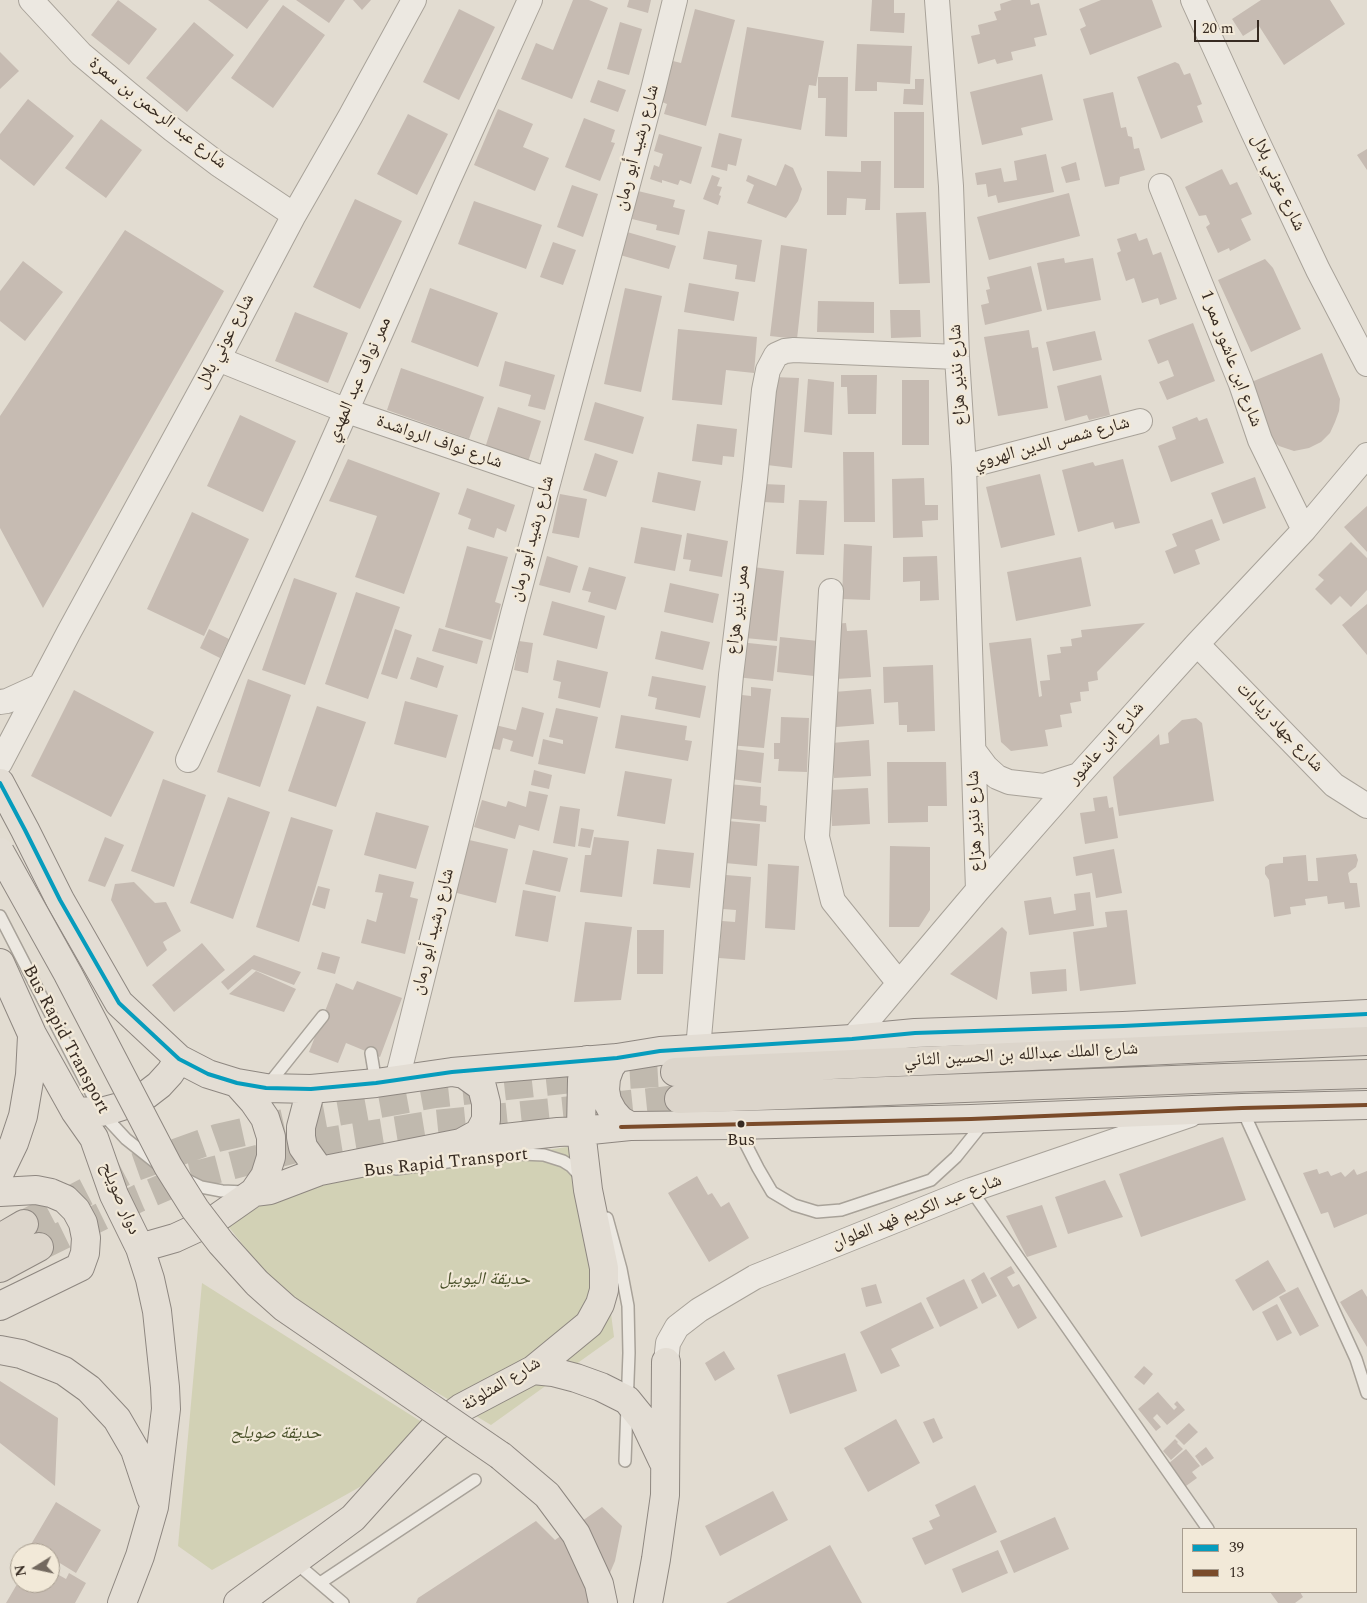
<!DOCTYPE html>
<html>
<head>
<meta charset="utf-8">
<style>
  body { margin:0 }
  #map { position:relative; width:1367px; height:1603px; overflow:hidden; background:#e2dcd1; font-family:Spectral,serif }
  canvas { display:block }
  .legend { position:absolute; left:1182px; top:1528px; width:175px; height:65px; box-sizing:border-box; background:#f2e9d8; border:1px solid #a79d8f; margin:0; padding:6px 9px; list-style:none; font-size:15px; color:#372b22 }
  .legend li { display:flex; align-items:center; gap:10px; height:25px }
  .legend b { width:25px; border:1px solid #a79d8f }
  .north { position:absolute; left:10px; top:1543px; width:50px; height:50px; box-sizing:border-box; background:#f2e9d8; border:1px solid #a79d8f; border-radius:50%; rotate:260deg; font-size:14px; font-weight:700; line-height:20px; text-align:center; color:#372b22 }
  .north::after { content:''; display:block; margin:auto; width:18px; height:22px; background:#73695f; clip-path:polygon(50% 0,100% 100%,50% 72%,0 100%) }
  .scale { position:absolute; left:1194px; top:20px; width:65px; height:22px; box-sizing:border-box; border:2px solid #372b22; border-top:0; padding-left:6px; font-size:15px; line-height:18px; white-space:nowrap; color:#372b22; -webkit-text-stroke:4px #f2e9d8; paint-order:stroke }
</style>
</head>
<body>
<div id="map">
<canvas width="1367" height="1603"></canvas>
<ul class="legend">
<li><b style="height:6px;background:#069cbd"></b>39</li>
<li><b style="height:6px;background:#7a4b2a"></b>13</li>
</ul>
<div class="north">N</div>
<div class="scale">20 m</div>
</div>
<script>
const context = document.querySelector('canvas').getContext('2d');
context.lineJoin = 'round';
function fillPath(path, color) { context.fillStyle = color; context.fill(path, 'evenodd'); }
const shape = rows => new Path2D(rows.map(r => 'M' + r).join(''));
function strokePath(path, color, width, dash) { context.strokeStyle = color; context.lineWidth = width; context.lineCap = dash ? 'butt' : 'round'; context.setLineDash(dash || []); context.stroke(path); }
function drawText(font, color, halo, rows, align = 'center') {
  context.font = font + ' Spectral,"Noto Naskh Arabic",serif'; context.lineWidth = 4.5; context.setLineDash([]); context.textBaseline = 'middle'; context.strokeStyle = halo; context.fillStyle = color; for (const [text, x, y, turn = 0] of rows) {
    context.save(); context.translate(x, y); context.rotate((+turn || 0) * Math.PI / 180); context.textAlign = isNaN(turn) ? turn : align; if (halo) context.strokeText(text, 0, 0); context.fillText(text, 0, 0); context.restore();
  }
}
fillPath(shape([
  [567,1147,591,1156,614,1337,491,1425,336,1332,262,1269,228,1226,289,1188],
  [202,1283,447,1438,212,1570,178,1546]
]), '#d2d1b5');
fillPath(shape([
  [118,0,157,29,129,65,91,35],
  [208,0,269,0,247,29],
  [296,0,345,0,329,23],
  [353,0,371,0,362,10],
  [573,0,589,0,608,8,572,99,521,79,536,43,553,50],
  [629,0,651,0,648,13,627,7],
  [872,0,894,0,894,13,905,13,904,33,870,31],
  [1012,0,1030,0,1031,5,1039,3,1047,35,1034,38,1036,46,1011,52,1013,60,997,64,995,59,978,64,971,36,980,34,978,25,997,20,994,12,1001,10,1000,4],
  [1101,0,1152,0,1162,27,1090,55,1080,29,1086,26,1079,9],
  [1261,0,1330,0,1345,24,1284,65,1259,26,1243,36,1232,19],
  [283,5,325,35,273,108,231,78],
  [459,9,495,27,459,100,423,82],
  [695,9,735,20,706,126,664,114,667,104,662,102,673,61,681,63],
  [194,22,234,55,187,112,146,78],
  [620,22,642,29,629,75,607,69],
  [747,27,824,41,816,86,809,85,801,130,731,117],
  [857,44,912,46,910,84,877,82,877,91,855,91],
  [0,52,19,71,0,89],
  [1175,62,1179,64,1184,75,1190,73,1202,104,1197,106,1203,122,1161,139,1137,77],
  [1042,74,1053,120,1021,128,1023,135,982,145,970,92],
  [818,77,848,77,847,137,825,136,826,98,818,98],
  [915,79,924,79,923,105,903,104,904,89,915,89],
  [598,80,626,90,618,112,590,102],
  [1113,92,1121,128,1126,127,1128,136,1132,137,1134,149,1139,148,1145,170,1120,177,1119,184,1105,187,1083,99],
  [28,99,74,136,34,186,0,159,0,134],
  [498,109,533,124,523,147,549,158,535,191,474,165],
  [894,112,924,112,924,188,894,188],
  [408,114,448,134,417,195,377,174],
  [584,118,615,130,611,142,615,143,600,181,565,167],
  [101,119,142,150,106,198,65,168],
  [719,133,742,139,736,166,728,164,727,171,711,167],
  [659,134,702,147,691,184,680,180,678,185,662,180,662,183,650,179,654,165,659,167,663,154,654,151],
  [1367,149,1367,170,1357,155],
  [1046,154,1054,192,998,203,996,195,988,197,986,184,977,185,975,173,1001,168,1004,182,1017,180,1014,161],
  [861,161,881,161,880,210,865,210,866,199,847,198,846,215,827,215,827,171,861,172],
  [1076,162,1080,180,1066,183,1061,167],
  [785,164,793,168,802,189,798,201,786,218,747,203,754,185,746,181,748,175,776,186],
  [1222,169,1230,185,1237,182,1252,214,1241,219,1251,240,1230,251,1229,248,1218,253,1206,227,1210,224,1206,215,1199,216,1185,187],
  [712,175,720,178,717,186,722,187,719,195,721,196,718,205,703,199],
  [572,185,598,194,583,237,557,227],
  [638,191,675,200,673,207,685,210,679,235,656,230,657,225,632,219],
  [1069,193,1080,236,989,260,977,217],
  [355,199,402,221,360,309,313,287],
  [474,201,542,225,526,269,458,244],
  [926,212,930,283,899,284,896,213],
  [125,230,224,291,43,608,0,528,0,416],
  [708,231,762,240,755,282,735,279,737,265,703,259],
  [627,232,676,246,669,269,620,255],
  [1136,233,1139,241,1147,238,1153,255,1161,252,1177,299,1160,305,1158,298,1142,303,1134,278,1126,281,1117,253,1121,251,1117,239],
  [553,242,576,250,563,285,540,277],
  [781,245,807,249,797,339,770,336],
  [1064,258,1065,263,1093,258,1101,300,1047,310,1037,263],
  [1265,259,1273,268,1301,329,1251,352,1218,280],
  [23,261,63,292,25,341,0,321,0,291],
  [1031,266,1042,311,985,325,981,305,989,303,986,290,990,289,987,277],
  [689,283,739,292,734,321,684,312],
  [430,288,498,313,478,367,411,342],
  [625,288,662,296,641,392,604,384],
  [818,301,874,302,874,333,817,332],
  [890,310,920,310,921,337,891,338],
  [295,312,348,333,328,383,275,361],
  [1193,323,1215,381,1167,400,1159,382,1174,376,1168,360,1158,364,1148,340],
  [678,329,757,337,754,373,726,370,722,405,672,400],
  [1029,330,1032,348,1038,347,1048,408,998,416,984,337],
  [1095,331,1102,360,1053,371,1046,342],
  [1322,353,1340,399,1339,411,1335,422,1330,433,1321,442,1309,448,1294,451,1279,446,1268,437,1249,383],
  [505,361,555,375,545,410,528,406,531,395,499,386],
  [401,368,484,397,469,439,387,410],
  [841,375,877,375,876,414,848,414,847,387,841,387],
  [1101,375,1110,415,1089,420,1087,415,1065,421,1057,386],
  [774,377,799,378,792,468,767,465],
  [808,379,834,382,832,435,804,432],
  [902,380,929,380,929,445,902,445],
  [595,402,644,417,633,454,584,440],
  [498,407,541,421,528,462,485,448],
  [240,415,296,441,263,512,207,486],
  [1197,417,1199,421,1207,418,1224,463,1171,482,1158,446,1176,439,1172,427],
  [697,424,737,429,734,457,723,456,722,465,692,461],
  [843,452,874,452,875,522,844,522],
  [595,453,618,461,606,497,583,490],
  [348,459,440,493,404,594,355,577,377,516,329,501],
  [1123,459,1140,523,1115,529,1113,522,1078,532,1062,470,1093,462,1095,466],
  [658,472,701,481,695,511,652,502],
  [1040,474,1055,535,1001,548,986,487],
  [1255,477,1266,508,1223,524,1211,493],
  [924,478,925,505,938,505,938,520,922,521,923,537,893,538,892,479],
  [764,484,785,485,784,503,762,502],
  [467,488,515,505,506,532,497,528,494,538,468,529,471,519,458,514],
  [560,494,587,499,579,538,552,533],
  [799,500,827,501,824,555,796,554],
  [1367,506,1367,552,1344,527],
  [192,512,249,539,204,636,147,609],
  [1212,519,1220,540,1195,550,1200,564,1174,574,1165,551,1177,546,1172,534],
  [641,527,682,535,675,571,634,563],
  [687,533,728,541,722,577,689,571,691,560,683,559],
  [1351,542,1367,558,1367,590,1351,607,1340,596,1331,605,1315,589,1324,580,1318,575],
  [844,544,872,546,870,600,842,599],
  [467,546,508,557,495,602,501,604,491,640,445,627],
  [547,556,578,566,570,593,539,585],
  [937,556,939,600,920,601,920,581,903,582,903,557],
  [1081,557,1091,606,1016,621,1007,572],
  [589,567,626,577,616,610,588,602,591,592,582,590],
  [753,567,784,571,777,641,745,638],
  [294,578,337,593,305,685,262,670],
  [670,583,719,594,713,623,664,612],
  [356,592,400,607,368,699,325,684],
  [552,601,605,616,597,649,543,635],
  [1367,604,1367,655,1342,625],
  [846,623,847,631,867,630,871,677,836,679,832,624],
  [1145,623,1097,672,1098,680,1088,682,1089,691,1080,692,1081,701,1070,703,1072,713,1060,715,1062,727,1045,730,1048,746,1011,751,1001,742,989,643,1031,638,1039,697,1042,696,1040,681,1050,680,1047,655,1061,653,1060,647,1072,646,1071,639,1082,637,1081,630],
  [439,628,483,641,477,664,432,651],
  [209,629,229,639,220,658,200,648],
  [395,629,412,635,397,679,381,674],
  [661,631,710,642,703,670,655,659],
  [780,637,818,641,814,676,777,672],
  [519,641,533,643,528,673,514,670],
  [739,642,777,646,773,681,736,677],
  [417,657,444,666,437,688,410,679],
  [557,660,608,672,600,708,558,698,561,682,553,680],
  [933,665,935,731,907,732,907,725,899,725,898,702,884,703,883,667],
  [652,676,706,686,700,718,655,709,657,698,648,696],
  [248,679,291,695,260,787,217,772],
  [751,687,771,689,764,748,729,745,732,715,739,716,742,695,751,696],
  [871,689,874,724,836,727,834,692],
  [74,690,154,732,111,817,31,776],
  [405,701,458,715,446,758,394,744],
  [317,706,366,722,336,807,288,791],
  [522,707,544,713,533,757,510,751,513,741,503,738,500,750,486,747,491,724,516,730],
  [556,708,598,717,585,774,538,764,543,739,563,744,563,740,549,737],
  [621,715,687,726,685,740,692,741,688,761,615,748],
  [781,717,809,718,807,772,778,771,779,759,774,759,774,743,780,743],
  [1196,718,1202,723,1214,801,1119,816,1113,777,1159,734,1160,745,1169,743,1168,733,1182,720],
  [869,740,871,776,834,778,831,743],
  [734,749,764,753,761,783,731,779],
  [887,762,946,762,947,806,928,806,928,822,888,823],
  [534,770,552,775,549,789,531,785],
  [625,771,672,779,665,824,617,816],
  [163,779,206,795,174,887,131,871],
  [728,784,761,787,760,805,767,806,766,822,725,818],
  [868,788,870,824,832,826,830,790],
  [529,791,548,795,539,831,519,825,515,839,474,827,482,800,506,807,508,801,526,807],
  [1107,796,1109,808,1113,807,1118,838,1085,844,1080,813,1095,811,1093,798],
  [228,797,270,812,233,919,190,903],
  [560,806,580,809,575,847,553,843],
  [376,812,429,826,416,869,364,855],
  [291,817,333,830,299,942,256,927],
  [728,821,760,824,757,866,725,863],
  [581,828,594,830,590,848,578,846],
  [105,837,124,845,105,887,88,881],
  [594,837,629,841,622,897,580,892,585,855,591,855],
  [465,839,508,849,496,903,453,892],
  [890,846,930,847,930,910,919,927,889,927],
  [657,849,694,853,690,888,653,884],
  [1114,849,1122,893,1096,898,1092,873,1076,876,1073,857],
  [533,850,568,858,560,892,525,884],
  [1356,854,1358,860,1356,867,1348,873,1350,883,1357,883,1360,907,1345,909,1344,902,1328,904,1327,896,1305,899,1306,905,1290,907,1291,914,1274,917,1269,880,1265,874,1265,867,1270,864,1283,863,1283,857,1306,855,1308,881,1318,881,1316,858],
  [768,864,799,866,795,930,765,928],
  [379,874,414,882,410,897,418,899,405,954,361,943,367,919,376,922,383,893,375,892],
  [726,875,751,877,745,960,719,958,722,921,735,922,736,910,723,909],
  [134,882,155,903,166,902,181,931,163,942,167,950,147,967,111,900,115,884],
  [318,886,330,889,325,909,312,905],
  [523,890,556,896,548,942,515,936],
  [1090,892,1094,926,1029,935,1024,901,1051,897,1054,914,1076,910,1074,894],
  [1127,910,1136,984,1080,991,1073,932,1107,927,1105,912],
  [585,922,632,927,621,1000,574,1002],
  [1002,927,1007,932,997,1000,950,974],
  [637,930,664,930,663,974,637,974],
  [202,943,225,970,174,1012,152,985],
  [322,952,340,957,335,974,317,969],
  [254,955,301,972,294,985,252,969,228,990,221,982],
  [1066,969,1067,991,1032,994,1030,972],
  [256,971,296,989,284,1012,229,994],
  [357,981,402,998,380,1057,346,1043,338,1063,309,1052,336,983,353,990],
  [1223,1137,1246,1200,1141,1237,1119,1174],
  [1317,1169,1319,1174,1328,1171,1331,1176,1341,1172,1345,1177,1354,1169,1357,1175,1367,1171,1367,1214,1334,1228,1328,1212,1321,1214,1303,1173],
  [697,1176,708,1195,712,1193,721,1207,729,1202,749,1238,709,1262,668,1193],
  [1105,1180,1123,1217,1068,1234,1055,1197],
  [1042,1205,1057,1247,1027,1257,1006,1216],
  [1268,1260,1286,1291,1253,1311,1235,1280],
  [1011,1266,1015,1273,1007,1277,1013,1287,1019,1284,1037,1318,1018,1329,990,1278],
  [984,1272,997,1296,982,1304,971,1280],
  [964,1279,978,1308,940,1327,926,1298],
  [876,1284,882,1303,866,1307,861,1288],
  [1298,1287,1319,1326,1300,1336,1279,1297],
  [1362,1289,1367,1297,1367,1347,1340,1302],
  [921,1302,934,1328,891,1349,900,1366,881,1374,860,1332],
  [1277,1304,1292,1333,1277,1341,1262,1312],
  [724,1351,735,1369,715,1381,705,1363],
  [845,1353,857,1391,790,1414,777,1375],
  [1144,1366,1153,1374,1144,1385,1134,1377],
  [0,1381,58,1418,55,1486,0,1443],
  [1158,1392,1174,1410,1177,1407,1174,1404,1177,1401,1185,1410,1167,1425,1157,1414,1153,1418,1161,1427,1156,1431,1138,1409],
  [934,1418,943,1438,933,1443,923,1422],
  [896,1419,920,1463,868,1492,844,1448],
  [1189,1423,1198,1432,1184,1445,1175,1436],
  [1175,1439,1178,1442,1177,1443,1183,1449,1171,1460,1163,1451],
  [1206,1447,1214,1458,1202,1466,1195,1456],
  [1186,1449,1200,1466,1192,1472,1197,1478,1186,1486,1168,1464],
  [975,1485,997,1532,925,1565,912,1538,933,1529,929,1521,940,1516,935,1505],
  [773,1491,788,1520,720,1556,705,1526],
  [56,1502,101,1530,76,1573,50,1557,50,1553,43,1553,30,1546],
  [602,1507,622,1526,615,1561,597,1603,416,1603,418,1598,536,1521,555,1540],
  [1055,1517,1069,1549,1014,1573,1000,1541],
  [830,1545,862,1603,726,1603],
  [998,1550,1008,1573,962,1593,952,1569],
  [50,1570,66,1579,69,1573,86,1583,75,1603,6,1603,20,1579,20,1583,50,1583],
  [1270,1592,1300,1592,1303,1597,1295,1603,1278,1603]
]), '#c6bbb2');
strokePath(shape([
  [24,1224,130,1169,217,1138,320,1115,435,1094,591,1077,675,1072],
  [39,1247,139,1198,191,1176,323,1142,435,1124,679,1099]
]), '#c0b9ae', 28, [28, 14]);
const service = shape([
  [0,916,101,1112,126,1139,160,1166],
  [371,1053,376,1083],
  [268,1085,323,1016],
  [1242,1109,1356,1359,1367,1393],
  [736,1125,758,1168,772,1192,794,1205,817,1212,841,1210,931,1180,956,1157,984,1122],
  [396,1169,484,1157,522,1154,544,1155,563,1161,571,1166,582,1178],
  [183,1178,201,1187,222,1191,245,1192],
  [971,1190,1208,1529],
  [607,1218,621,1269,628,1306,629,1353,625,1461],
  [295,1562,343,1603],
  [320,1583,475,1480]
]);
const minor = shape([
  [31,0,81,54,130,95,173,130,218,164,294,215],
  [937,0,951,186,957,357,964,467,978,890],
  [1193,0,1252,130,1318,270,1367,364],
  [1161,186,1241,384,1260,440,1304,530],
  [218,359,347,411,549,480],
  [964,467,1140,421],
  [831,591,817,837,833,901,899,983],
  [1197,644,1334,785,1367,806],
  [0,702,7,701,40,686],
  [974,751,986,767,997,777,1009,782,1044,786,1079,775],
  [188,760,316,479,448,181,530,0],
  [0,763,69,632,218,359,294,215,350,117,414,0],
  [852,1039,978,890,1079,775,1197,644,1304,530,1367,455],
  [698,1049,731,675,755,479,764,390,768,370,776,355,785,351,794,350,957,357],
  [397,1080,513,614,590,327,653,90,675,0],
  [666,1362,668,1343,677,1327,699,1310,755,1277,971,1190,1190,1115]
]);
const primary = shape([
  [0,783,25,830,60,900,119,1003,179,1059,208,1074,237,1083,266,1088,311,1089,376,1083,452,1072,617,1058,660,1051,852,1039,915,1033,1123,1026,1367,1014],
  [0,963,32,1034,75,1111,94,1138,114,1195,140,1248,175,1238,214,1220,254,1192,265,1176,271,1157,271,1137,265,1118,254,1102,237,1083],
  [617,1058,610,1067,606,1078,605,1090,607,1101,613,1112,620,1120,630,1126],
  [452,1072,464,1074,482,1087,486,1103,486,1120,479,1133,461,1143],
  [311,1089,301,1127,301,1137,303,1147,320,1171],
  [75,1111,101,1112,116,1108,132,1103,146,1095,159,1085,170,1073,179,1059],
  [0,1172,14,1143,23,1116,30,1075,32,1036],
  [0,1192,36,1190,51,1193,65,1199,76,1210,83,1223,86,1238,85,1253,80,1267,0,1306],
  [254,1192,270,1190,320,1171,461,1143,558,1132,581,1131,630,1126,736,1125,971,1119,1242,1108,1367,1105],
  [0,1350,21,1354,64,1371,89,1389,117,1419,135,1450,151,1498],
  [533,1370,553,1372,576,1378,601,1387,627,1400,644,1421,663,1461],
  [501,1456,547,1495,576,1534,599,1584,603,1603],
  [122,1603,140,1556,154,1507,166,1409,165,1387,157,1311,150,1279,140,1248],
  [238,1603,353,1518,434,1428,461,1408,533,1370,589,1324,600,1304,604,1290,604,1268,588,1190,581,1131,582,1080,587,1060],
  [648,1603,656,1559,665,1495,666,1362]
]);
const trunk = shape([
  [675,1072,1367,1041],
  [679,1099,1224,1078,1367,1074],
  [0,1238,24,1224],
  [0,1268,39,1247]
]);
strokePath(service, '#a8a299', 14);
strokePath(minor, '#a8a299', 26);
strokePath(primary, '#8e8780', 30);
strokePath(trunk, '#8e8780', 30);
strokePath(service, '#ece8e1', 11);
strokePath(minor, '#ece8e1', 24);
strokePath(primary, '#e3ddd4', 28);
strokePath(trunk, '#dcd5cb', 28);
const primaryBridge = shape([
  [0,852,68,974,168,1166,195,1209,221,1243,257,1283,285,1308,501,1456]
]);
strokePath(primaryBridge, '#8e8780', 30, []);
strokePath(primaryBridge, '#e3ddd4', 28);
strokePath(shape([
  [0,783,25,830,60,900,119,1003,179,1059,208,1074,237,1083,266,1088,311,1089,376,1083,452,1072,617,1058,660,1051,852,1039,915,1033,1123,1026,1367,1014]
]), '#069cbd', 4);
strokePath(shape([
  [621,1127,971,1119,1242,1108,1367,1105]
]), '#7a4b2a', 4);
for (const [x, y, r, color] of [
  [741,1124,4.5,"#372b22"]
]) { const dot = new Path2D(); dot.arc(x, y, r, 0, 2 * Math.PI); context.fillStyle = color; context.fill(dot); strokePath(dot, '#f2e9d8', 2); }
drawText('17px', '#372b22', '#f2e9d8', [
  ["Bus",741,1142]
]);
drawText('18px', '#372b22', '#f2e9d8', [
  ["شارع عبد الرحمن بن سمرة",157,114,38],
  ["شارع رشيد أبو رمان",638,148,-75],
  ["شارع عوني بلال",1277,183,65],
  ["شارع عوني بلال",226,342,-62],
  ["شارع ابن عاشور ممر 1",1230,359,69],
  ["شارع نذير هزاع",959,375,-93],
  ["ممر نواف عبد المهدي",360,380,-66],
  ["شارع نواف الرواشدة",439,443,19],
  ["شارع شمس الدين الهروي",1052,444,-15],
  ["شارع رشيد أبو رمان",533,539,-75],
  ["ممر نذير هزاع",739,610,-83],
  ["شارع جهاد زيادات",1279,728,46],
  ["شارع ابن عاشور",1107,744,-48],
  ["شارع نذير هزاع",976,821,-92],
  ["شارع رشيد أبو رمان",434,932,-76],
  ["Bus Rapid Transport",65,1040,62],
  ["شارع الملك عبدالله بن الحسين الثاني",1021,1056,-3],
  ["Bus Rapid Transport",446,1164,-6],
  ["دوار صويلح",119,1199,67],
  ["شارع عبد الكريم فهد العلوان",917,1213,-21],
  ["شارع المثلوثة",502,1385,-31]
]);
drawText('italic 18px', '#4a512a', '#f2e9d8', [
  ["حديقة اليوبيل",485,1280],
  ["حديقة صويلح",276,1434]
]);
</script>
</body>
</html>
